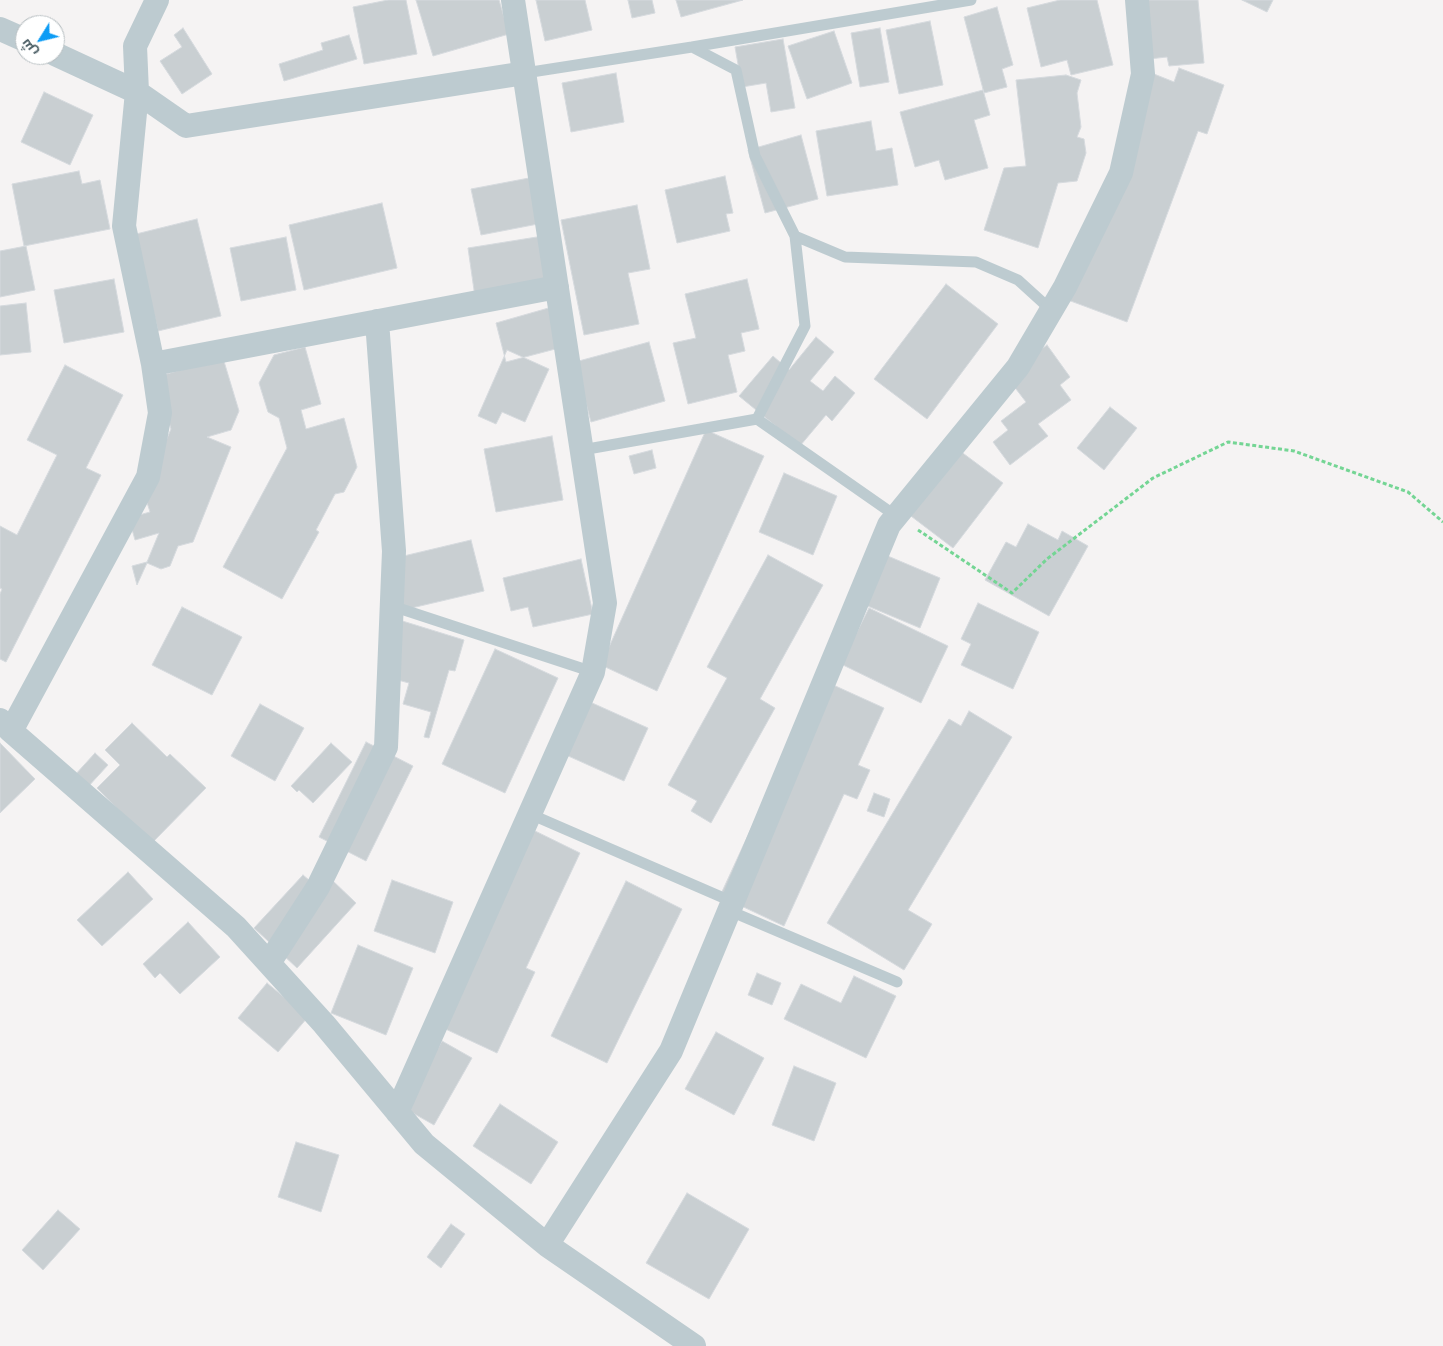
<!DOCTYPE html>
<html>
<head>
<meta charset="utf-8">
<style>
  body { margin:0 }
  #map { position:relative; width:1443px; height:1346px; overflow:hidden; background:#f5f3f3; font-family:"Space Grotesk",Cairo,sans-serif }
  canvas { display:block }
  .north { position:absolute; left:15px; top:15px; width:50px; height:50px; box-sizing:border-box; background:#fff; border:1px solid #b6bdc0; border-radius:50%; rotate:234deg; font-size:14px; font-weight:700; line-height:20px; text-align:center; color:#485b62 }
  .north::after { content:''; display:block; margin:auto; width:18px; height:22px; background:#0d9cf5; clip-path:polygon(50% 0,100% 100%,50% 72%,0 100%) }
</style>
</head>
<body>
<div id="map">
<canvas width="1443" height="1346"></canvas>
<div class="north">ش</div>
</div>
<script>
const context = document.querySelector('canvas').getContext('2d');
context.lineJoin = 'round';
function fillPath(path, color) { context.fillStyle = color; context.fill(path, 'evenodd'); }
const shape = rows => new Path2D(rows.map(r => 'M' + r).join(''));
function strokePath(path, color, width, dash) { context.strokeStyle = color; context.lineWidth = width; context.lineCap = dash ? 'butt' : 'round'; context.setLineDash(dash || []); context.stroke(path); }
const building = shape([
  [388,0,406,0,417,54,364,64,353,7,388,0],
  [416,0,499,0,509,34,433,56,416,0],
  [536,0,585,0,592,30,545,41,536,0],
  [628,0,652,0,655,13,632,18,628,0],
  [676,0,743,0,681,17,676,0],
  [1060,0,1097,0,1113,65,1071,75,1067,60,1041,67,1027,8,1060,0],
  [1143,0,1198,0,1204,63,1169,66,1167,57,1149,59,1143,0],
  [1242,0,1273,0,1267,12,1242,0],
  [997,7,1013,65,1002,69,1007,87,984,93,964,17,997,7],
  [930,21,943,85,899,94,886,30,930,21],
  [183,28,212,74,182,94,160,61,182,47,174,35,183,28],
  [880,28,889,82,860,87,851,33,880,28],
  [834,31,852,83,807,99,788,46,834,31],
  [349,35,357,59,284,81,279,64,323,50,321,43,349,35],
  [783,39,795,108,771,112,766,83,742,87,735,47,783,39],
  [1179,68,1224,85,1207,134,1198,131,1127,322,1068,300,1154,74,1174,82,1179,68],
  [616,73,624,122,571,132,562,83,616,73],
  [1066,75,1081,80,1077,93,1081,127,1077,137,1084,139,1086,153,1077,181,1058,183,1038,248,984,230,1004,168,1026,166,1016,80,1066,75],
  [983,90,990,115,974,120,988,168,945,180,939,160,915,167,900,112,983,90],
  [44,92,93,115,70,165,21,142,44,92],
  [871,121,876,151,892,148,898,185,827,196,816,131,871,121],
  [801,135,818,199,765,213,748,150,801,135],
  [79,171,82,184,100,180,110,229,24,246,12,184,79,171],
  [725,176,733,213,726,214,730,231,677,243,665,190,725,176],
  [529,178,538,224,481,235,471,189,529,178],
  [382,203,397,268,304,290,289,225,382,203],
  [637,205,650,269,628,273,639,324,584,335,561,220,637,205],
  [197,219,221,316,158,331,147,285,132,235,197,219],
  [543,236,551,284,475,297,468,248,543,236],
  [286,237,296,290,241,301,230,248,286,237],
  [26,246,35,290,0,297,0,251,26,246],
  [114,279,124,332,64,343,54,290,114,279],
  [747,279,759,329,741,333,745,351,728,355,737,392,688,404,673,343,696,338,685,294,747,279],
  [946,284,998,324,927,419,874,379,946,284],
  [26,303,31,352,0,355,0,306,26,303],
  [552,307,563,347,506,362,496,323,552,307],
  [816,337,834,352,810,381,823,391,835,376,855,393,832,421,826,415,800,446,739,396,773,356,789,370,816,337],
  [649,342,665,401,591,422,575,362,649,342],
  [1047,345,1070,377,1060,385,1071,400,1038,424,1048,436,1010,465,993,442,1008,430,1001,421,1026,402,1006,376,1047,345],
  [305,347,321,404,301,410,306,429,344,418,357,467,344,492,335,494,316,530,319,532,282,599,223,567,287,448,279,418,268,412,259,383,274,355,305,347],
  [507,350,549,369,525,422,502,412,496,424,478,416,507,350],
  [223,358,239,411,231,430,207,437,231,447,193,542,178,546,170,566,161,569,147,563,137,585,132,566,147,562,159,533,135,540,130,522,132,517,150,512,144,493,171,429,156,377,223,358],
  [65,365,123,395,86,468,101,475,6,662,0,659,0,594,2,589,0,588,0,526,17,535,57,455,27,440,65,365],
  [1110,407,1137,428,1104,470,1077,448,1110,407],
  [706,430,764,456,657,691,601,665,706,430],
  [552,436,563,500,496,512,484,449,552,436],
  [952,445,1003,483,953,548,903,510,952,445],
  [652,450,656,468,634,474,629,456,652,450],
  [784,473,837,496,813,555,759,532,784,473],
  [1028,524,1058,540,1062,531,1088,546,1049,616,985,580,1006,542,1016,547,1028,524],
  [471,540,484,591,403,610,391,559,471,540],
  [883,554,940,578,920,628,863,604,883,554],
  [768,555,823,585,760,699,775,708,711,823,691,811,697,801,668,785,727,678,707,667,768,555],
  [581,559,593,614,533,627,528,607,511,611,503,578,581,559],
  [978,603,1039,632,1013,689,961,665,971,644,961,639,978,603],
  [182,607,242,637,212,695,152,665,182,607],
  [869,608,948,646,921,703,841,664,869,608],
  [396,619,464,640,455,671,449,670,429,738,424,737,431,712,403,704,409,683,379,675,396,619],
  [495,649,558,678,505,793,442,764,495,649],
  [820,679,884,708,858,765,870,770,857,799,844,794,784,926,720,896,820,679],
  [590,702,648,728,624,781,566,755,590,702],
  [260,704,304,728,275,781,231,756,260,704],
  [969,711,1012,737,908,910,932,924,904,970,827,923,949,719,961,726,969,711],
  [132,723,167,757,170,754,206,788,152,843,97,788,120,765,105,750,132,723],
  [366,742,413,766,366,861,319,837,366,742],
  [0,743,35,779,0,813,0,743],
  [331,743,352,762,313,803,299,790,297,792,291,786,331,743],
  [95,753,108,765,87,788,74,776,95,753],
  [874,793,890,799,884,817,867,811,874,793],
  [531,829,580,853,526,968,535,972,497,1053,439,1026,531,829],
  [128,872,153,899,102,946,77,920,128,872],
  [303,875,321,890,331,879,356,903,297,968,254,928,303,875],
  [392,880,453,902,435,953,374,931,392,880],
  [626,881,682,909,607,1063,551,1036,626,881],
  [188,922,220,957,180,994,160,973,155,978,143,964,188,922],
  [358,945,413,968,386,1035,331,1013,358,945],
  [757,973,781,983,772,1005,748,995,757,973],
  [854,976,896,996,866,1058,784,1019,801,984,841,1003,854,976],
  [267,983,308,1017,278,1052,238,1018,267,983],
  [716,1032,764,1058,734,1115,685,1089,716,1032],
  [442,1041,472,1058,434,1125,404,1108,442,1041],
  [794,1066,836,1083,814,1141,772,1125,794,1066],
  [500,1104,558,1142,531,1184,473,1146,500,1104],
  [296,1142,339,1155,321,1212,278,1197,296,1142],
  [687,1193,749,1229,709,1299,646,1263,687,1193],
  [58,1210,80,1229,43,1270,22,1250,58,1210],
  [451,1224,465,1234,441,1268,427,1257,451,1224]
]);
fillPath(building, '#c9cfd2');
strokePath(building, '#d6dade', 1);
strokePath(shape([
  [918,530,1012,593,1047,559,1153,478,1228,442,1294,451,1408,492,1443,522]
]), '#74d594', 3, [4, 2.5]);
strokePath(shape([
  [692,47,971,0],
  [525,73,692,47,736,70,755,156,795,236,845,257,976,262,1018,280,1051,310],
  [757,419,805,326,795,236],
  [582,450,757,419,896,516],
  [392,606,593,672],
  [530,814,733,902],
  [730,911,897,982]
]), '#bdcbd0', 11);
strokePath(shape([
  [0,29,25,40],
  [55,54,137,92,186,126,525,73],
  [153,364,557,287],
  [0,720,11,731,236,927,324,1024,424,1144,547,1245,694,1346],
  [11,731,148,477,160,413,153,364,124,226,137,92,135,46,157,0],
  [269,963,318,887,386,747,394,551,377,321],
  [397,1112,593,672,605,603,513,0],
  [547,1245,671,1051,889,525,1018,367,1065,287,1121,173,1143,74,1137,0]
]), '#bdcbd0', 24);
</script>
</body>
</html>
